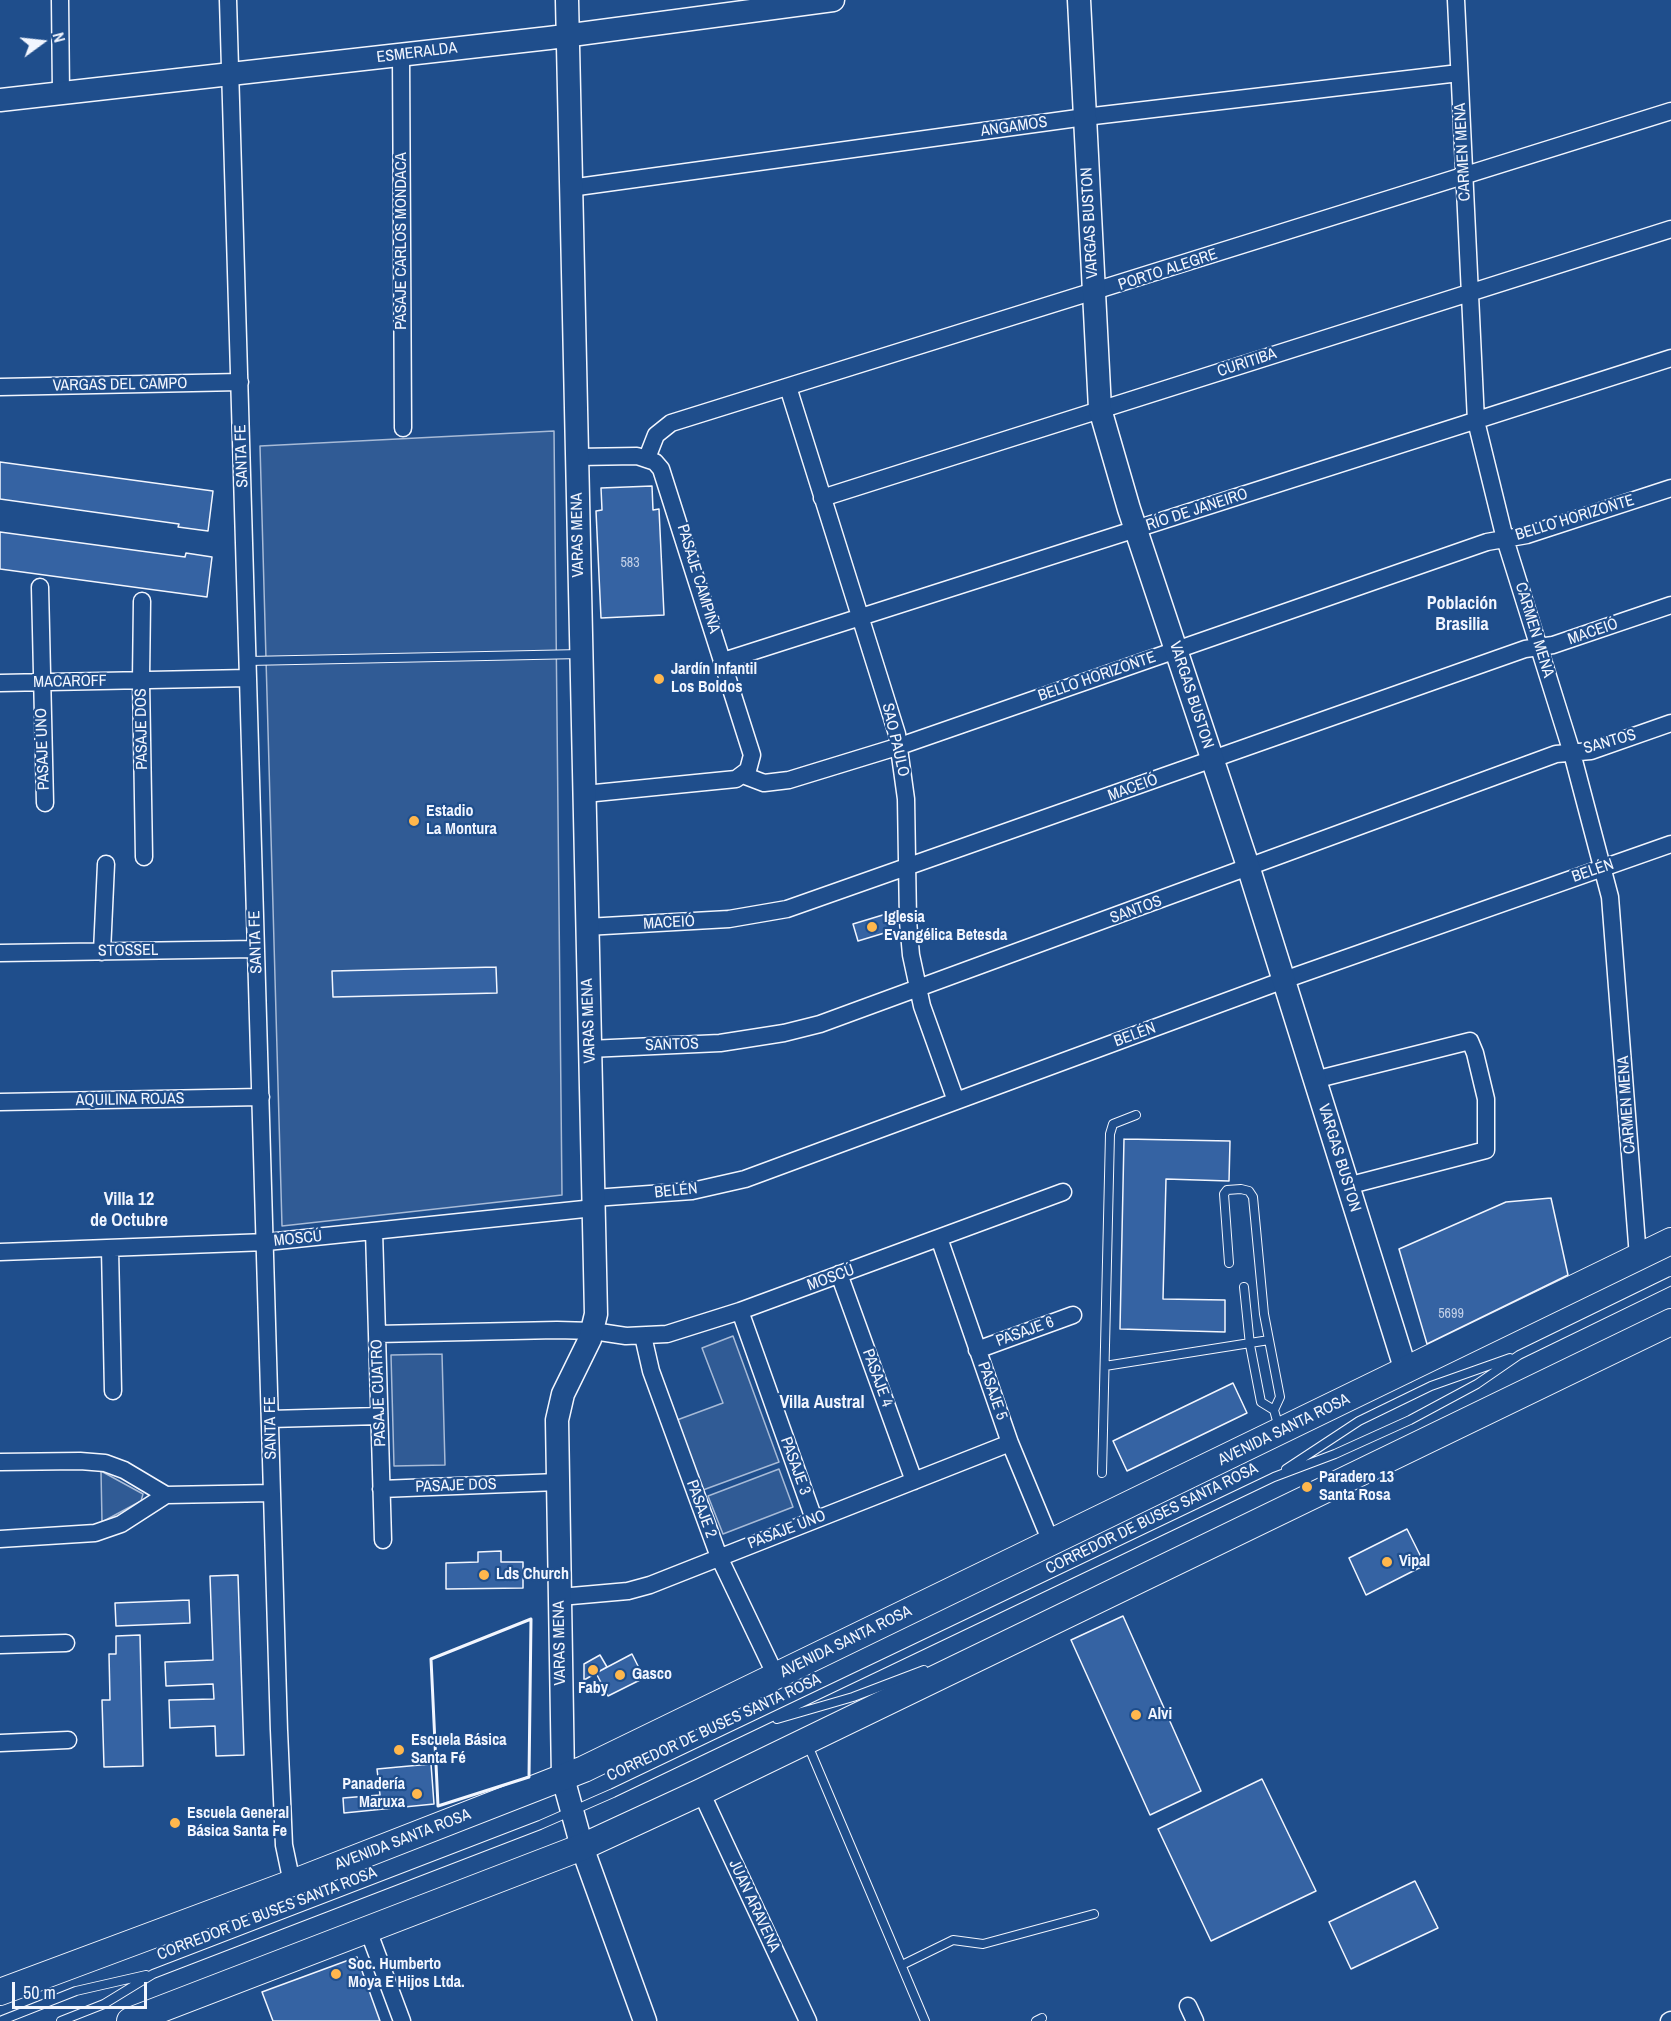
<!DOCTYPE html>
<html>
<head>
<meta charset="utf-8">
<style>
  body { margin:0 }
  #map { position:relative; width:1671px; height:2021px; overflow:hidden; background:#1f4e8c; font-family:"Archivo Narrow",sans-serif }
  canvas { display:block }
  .north { position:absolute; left:12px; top:12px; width:60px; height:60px; -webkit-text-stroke:4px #1f4e8c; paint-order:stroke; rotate:75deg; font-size:16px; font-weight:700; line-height:24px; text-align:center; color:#f2f6ff }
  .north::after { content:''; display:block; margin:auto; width:21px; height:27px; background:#f2f6ff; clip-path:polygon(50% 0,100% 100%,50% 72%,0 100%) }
  .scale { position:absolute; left:12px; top:1982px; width:135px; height:27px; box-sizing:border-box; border:3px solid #f2f6ff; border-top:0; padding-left:8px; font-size:18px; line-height:21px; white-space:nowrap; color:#f2f6ff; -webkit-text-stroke:4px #1f4e8c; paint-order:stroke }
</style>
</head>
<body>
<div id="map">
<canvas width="1671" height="2021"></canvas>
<div class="north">N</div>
<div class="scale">50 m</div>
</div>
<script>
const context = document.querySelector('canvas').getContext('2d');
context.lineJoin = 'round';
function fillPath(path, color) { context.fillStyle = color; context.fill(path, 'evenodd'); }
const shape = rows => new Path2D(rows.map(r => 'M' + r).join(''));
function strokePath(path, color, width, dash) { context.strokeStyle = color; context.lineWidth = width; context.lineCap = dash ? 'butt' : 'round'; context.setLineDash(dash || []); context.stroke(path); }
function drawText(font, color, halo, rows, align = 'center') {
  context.font = font + ' "Archivo Narrow",sans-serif'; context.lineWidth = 4.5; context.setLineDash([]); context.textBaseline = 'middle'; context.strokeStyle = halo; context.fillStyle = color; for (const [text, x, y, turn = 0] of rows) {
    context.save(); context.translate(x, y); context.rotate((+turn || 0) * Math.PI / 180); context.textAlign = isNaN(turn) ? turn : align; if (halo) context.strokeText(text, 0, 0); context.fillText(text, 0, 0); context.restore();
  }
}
const built = shape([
  [554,431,562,1195,282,1226,260,446,554,431],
  [733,1336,779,1462,703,1490,677,1420,723,1403,702,1348,733,1336],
  [442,1354,445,1465,394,1466,391,1355,442,1354],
  [779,1469,793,1507,723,1534,708,1496,779,1469],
  [101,1471,143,1494,141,1501,102,1522,101,1471]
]);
fillPath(built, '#305b95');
strokePath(built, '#a8bbd7', 1.5);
const building = shape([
  [0,462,213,491,208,531,178,527,179,524,0,499,0,462],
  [652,486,653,510,659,509,664,615,601,618,596,511,602,510,601,488,652,486],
  [0,532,185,557,186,553,212,557,207,597,0,569,0,532],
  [886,914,891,931,858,941,853,924,886,914],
  [496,967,497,993,333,997,332,971,496,967],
  [1124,1139,1230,1141,1229,1181,1166,1179,1163,1299,1225,1300,1225,1332,1120,1329,1124,1139],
  [1551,1198,1568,1275,1427,1344,1399,1249,1506,1202,1551,1198],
  [1233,1383,1247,1413,1127,1471,1113,1441,1233,1383],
  [1407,1529,1425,1565,1366,1595,1349,1558,1407,1529],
  [501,1551,501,1562,523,1562,523,1588,446,1589,446,1563,478,1562,478,1552,501,1551],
  [238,1575,244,1755,216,1756,215,1726,170,1728,169,1700,214,1699,213,1684,166,1686,165,1662,213,1660,210,1576,238,1575],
  [189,1600,190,1623,116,1626,115,1603,189,1600],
  [1123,1616,1201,1791,1150,1815,1071,1640,1123,1616],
  [140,1635,143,1766,104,1767,102,1700,110,1700,109,1654,116,1654,116,1636,140,1635],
  [632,1654,644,1678,608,1696,596,1673,632,1654],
  [600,1655,607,1667,584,1680,584,1664,600,1655],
  [431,1764,434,1804,344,1813,343,1798,380,1795,377,1769,431,1764],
  [1262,1779,1316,1891,1211,1941,1158,1829,1262,1779],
  [1415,1881,1438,1928,1351,1969,1329,1922,1415,1881],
  [357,1957,380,2021,273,2021,262,1992,357,1957]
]);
fillPath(building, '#3563a3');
strokePath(building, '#f2f6ff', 1.5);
const lane = shape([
  [248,661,581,654],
  [1229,1263,1224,1194,1227,1190,1241,1189,1249,1191,1253,1197,1264,1314,1280,1397,1274,1410,1279,1428],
  [1244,1287,1250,1345,1261,1402,1274,1410],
  [1105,1366,1269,1340],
  [1286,1469,1359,1421,1431,1386,1510,1358],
  [1102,1473,1110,1134,1113,1124,1136,1115],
  [777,1719,853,1697,924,1670],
  [807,1743,925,2021],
  [902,1965,953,1940,983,1944,1094,1914],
  [0,2021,76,1991,146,1975],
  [61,2021,104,2004,153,1974,540,1825,613,1793,1274,1477,1335,1454,1410,1420,1477,1384,1519,1355,1671,1281],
  [1036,2021,1042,2018]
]);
const street = shape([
  [60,0,61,93],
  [228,0,279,1730,284,1845,292,1883],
  [1456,0,1476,421,1505,539,1572,753,1610,897,1638,1257],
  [401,55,403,428],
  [570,188,1085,117,1459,73],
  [0,387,240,382],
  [788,387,897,734,906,799,908,921,911,955,922,1006,956,1101],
  [577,457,637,456,655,462,661,469,752,755,748,770,736,779,585,794],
  [647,458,656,435,671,423,1671,111],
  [822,498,1671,229],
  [40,587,45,803],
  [142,601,141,680,144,857],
  [723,661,1671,358],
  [0,683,248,678],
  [743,775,764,783,789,780,900,746,1487,542,1527,535,1671,488],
  [586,927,729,919,787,909,1525,649,1553,645,1671,605],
  [102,952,106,864],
  [0,953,256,949],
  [589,1049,720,1043,784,1033,820,1024,1556,754,1591,751,1671,723],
  [1314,1080,1470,1041,1475,1053,1486,1099,1486,1150,1347,1186],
  [0,1102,261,1097],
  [594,1198,692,1191,745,1179,1284,980,1671,844],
  [374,1231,383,1540],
  [939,1238,1010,1443,1051,1542],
  [110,1249,113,1391],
  [0,1252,267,1242,594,1208],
  [839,1274,914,1481],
  [740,1311,814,1519],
  [377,1334,557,1330,593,1331,626,1336,667,1334,740,1311,1063,1192],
  [643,1336,651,1371,719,1557,776,1676],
  [977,1350,1073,1315],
  [270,1419,379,1416],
  [0,1462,80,1461,105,1463,124,1470,166,1495],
  [381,1489,558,1482],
  [0,1539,95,1533,121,1524,166,1495,272,1493],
  [560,1597,628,1591,650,1585,1010,1443],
  [0,1645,66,1643],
  [0,1743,68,1740],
  [701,1792,808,2021],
  [368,1930,402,2021],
  [1188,2006,1195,2021],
  [1669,2021,1671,2020]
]);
const secondary = shape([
  [567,0,596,1314,590,1339,563,1394,557,1420,563,1778,582,1847,645,2021],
  [1079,0,1100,409,1129,509,1249,869,1406,1371],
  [0,100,549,38,833,0]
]);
const primary = shape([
  [0,1992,292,1883,584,1769,1671,1241],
  [130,2021,582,1847,701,1792,1671,1322]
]);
strokePath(lane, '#f2f6ff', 10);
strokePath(street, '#f2f6ff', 19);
strokePath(secondary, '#f2f6ff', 25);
strokePath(primary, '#f2f6ff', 28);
strokePath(lane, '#1f4e8c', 8);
strokePath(street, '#1f4e8c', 16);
strokePath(secondary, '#1f4e8c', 22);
strokePath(primary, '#1f4e8c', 26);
strokePath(shape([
  [531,1619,529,1777,438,1806,431,1659,531,1619]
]), '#f2f6ff', 3);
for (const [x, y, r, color] of [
  [659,679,6,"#ffb74d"],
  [414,821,6,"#ffb74d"],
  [872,927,6,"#ffb74d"],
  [1307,1487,6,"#ffb74d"],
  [1387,1562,6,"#ffb74d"],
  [484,1575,6,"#ffb74d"],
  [593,1670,6,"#ffb74d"],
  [620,1675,6,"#ffb74d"],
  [1136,1715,6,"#ffb74d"],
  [399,1750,6,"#ffb74d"],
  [417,1794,6,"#ffb74d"],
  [175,1823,6,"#ffb74d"],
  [336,1974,6,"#ffb74d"]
]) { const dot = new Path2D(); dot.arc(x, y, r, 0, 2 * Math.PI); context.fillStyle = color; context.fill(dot); strokePath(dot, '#1f4e8c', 2); }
drawText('14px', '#c3d1e8', null, [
  ["583",630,563],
  ["5699",1451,1314]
]);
drawText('16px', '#f2f6ff', '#1f4e8c', [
  ["ESMERALDA",417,53,-7],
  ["ANGAMOS",1014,127,-8],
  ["CARMEN MENA",1463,152,-93],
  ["VARGAS BUSTON",1090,223,-93],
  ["PASAJE CARLOS MONDACA",402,241,-90],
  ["PORTO ALEGRE",1168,270,-18],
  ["CURITIBA",1247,363,-18],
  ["VARGAS DEL CAMPO",120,385,-1],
  ["SANTA FE",242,456,-92],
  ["RÍO DE JANEIRO",1197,510,-18],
  ["BELLO HORIZONTE",1575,518,-17],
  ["VARAS MENA",578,535,-91],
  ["PASAJE CAMPIÑA",698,579,73],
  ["CARMEN MENA",1534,630,73],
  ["MACEIÓ",1593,632,-19],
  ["BELLO HORIZONTE",1097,677,-19],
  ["MACAROFF",70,682,-1],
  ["VARGAS BUSTON",1191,695,72],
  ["PASAJE DOS",142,729,-91],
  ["SAO PAULO",895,740,77],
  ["SANTOS",1610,742,-16],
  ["PASAJE UNO",43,749,-92],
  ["MACEIÓ",1133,788,-20],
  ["BELÉN",1593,871,-19],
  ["SANTOS",1136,910,-20],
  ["MACEIÓ",669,923,-3],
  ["SANTA FE",256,942,-92],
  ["STOSSEL",128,951,-1],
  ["VARAS MENA",589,1021,-92],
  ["BELÉN",1135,1035,-20],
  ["SANTOS",672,1045,-2],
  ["AQUILINA ROJAS",130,1100,-1],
  ["CARMEN MENA",1627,1105,-94],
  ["VARGAS BUSTON",1339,1158,73],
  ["BELÉN",676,1191,-6],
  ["MOSCÚ",298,1239,-6],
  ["MOSCÚ",831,1278,-20],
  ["PASAJE 6",1025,1332,-20],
  ["PASAJE 4",877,1378,70],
  ["PASAJE 5",992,1391,71],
  ["PASAJE CUATRO",379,1393,-92],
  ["SANTA FE",271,1428,-91],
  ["AVENIDA SANTA ROSA",1284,1430,-26],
  ["PASAJE 3",795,1466,70],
  ["PASAJE DOS",456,1486,-2],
  ["PASAJE 2",701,1509,70],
  ["CORREDOR DE BUSES SANTA ROSA",1152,1519,-26],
  ["PASAJE UNO",787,1530,-21],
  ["AVENIDA SANTA ROSA",846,1642,-26],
  ["VARAS MENA",560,1643,-91],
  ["CORREDOR DE BUSES SANTA ROSA",714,1728,-25],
  ["AVENIDA SANTA ROSA",403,1840,-21],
  ["JUAN ARAVENA",754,1906,65],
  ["CORREDOR DE BUSES SANTA ROSA",267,1914,-21]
]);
drawText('bold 16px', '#f2f6ff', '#1f4e8c', [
  ["Jardín Infantil",671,670],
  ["Los Boldos",671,688],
  ["Estadio",426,812],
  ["La Montura",426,830],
  ["Iglesia",884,918],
  ["Evangélica Betesda",884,936],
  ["Paradero 13",1319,1478],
  ["Santa Rosa",1319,1496],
  ["Vipal",1399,1562],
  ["Lds Church",496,1575],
  ["Gasco",632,1675],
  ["Faby",593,1689,"center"],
  ["Alvi",1148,1715],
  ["Escuela Básica",411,1741],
  ["Santa Fé",411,1759],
  ["Panadería",405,1785,"right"],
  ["Maruxa",405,1803,"right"],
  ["Escuela General",187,1814],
  ["Básica Santa Fe",187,1832],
  ["Soc. Humberto",348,1965],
  ["Moya E Hijos Ltda.",348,1983]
], 'left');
drawText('bold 18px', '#f2f6ff', '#1f4e8c', [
  ["Población",1462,604],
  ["Brasilia",1462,625],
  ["Villa 12",129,1200],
  ["de Octubre",129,1221],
  ["Villa Austral",822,1403]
]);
</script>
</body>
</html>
